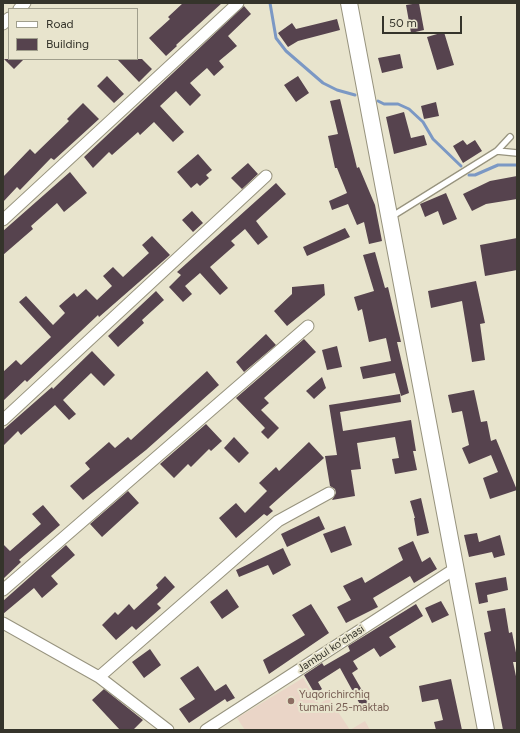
<!DOCTYPE html>
<html>
<head>
<meta charset="utf-8">
<style>
  body { margin:0 }
  #map { position:relative; width:520px; height:733px; overflow:hidden; background:#e8e4cd; font-family:Figtree,sans-serif }
  canvas { display:block }
  .frame { position:absolute; inset:0; border:4px solid #35342b; pointer-events:none }
  .legend { position:absolute; left:8px; top:8px; width:130px; height:52px; box-sizing:border-box; background:#e8e4cd; border:1px solid #a09e8c; margin:0; padding:5px 7px; list-style:none; font-size:12px; color:#35342b }
  .legend li { display:flex; align-items:center; gap:8px; height:20px }
  .legend b { width:20px; border:1px solid #a09e8c }
  .scale { position:absolute; left:382px; top:16px; width:80px; height:18px; box-sizing:border-box; border:2px solid #35342b; border-top:0; padding-left:5px; font-size:12px; line-height:14px; white-space:nowrap; color:#35342b; -webkit-text-stroke:3px #e8e4cd; paint-order:stroke }
</style>
</head>
<body>
<div id="map">
<canvas width="520" height="733"></canvas>
<div class="frame"></div>
<ul class="legend">
<li><b style="height:5px;background:#fff"></b>Road</li>
<li><b style="height:11px;background:#56434e"></b>Building</li>
</ul>
<div class="scale">50 m</div>
</div>
<script>
const context = document.querySelector('canvas').getContext('2d');
context.lineJoin = 'round';
function fillPath(path, color) { context.fillStyle = color; context.fill(path, 'evenodd'); }
const shape = rows => new Path2D(rows.map(r => 'M' + r).join(''));
function strokePath(path, color, width, dash) { context.strokeStyle = color; context.lineWidth = width; context.lineCap = dash ? 'butt' : 'round'; context.setLineDash(dash || []); context.stroke(path); }
function drawText(font, color, halo, rows, align = 'center') {
  context.font = font + ' Figtree,sans-serif'; context.lineWidth = 4; context.setLineDash([]); context.textBaseline = 'middle'; context.strokeStyle = halo; context.fillStyle = color; for (const [text, x, y, turn = 0] of rows) {
    context.save(); context.translate(x, y); context.rotate((+turn || 0) * Math.PI / 180); context.textAlign = isNaN(turn) ? turn : align; if (halo) context.strokeText(text, 0, 0); context.fillText(text, 0, 0); context.restore();
  }
}
fillPath(shape([
  [303,678,319,704,329,698,350,730,365,721,370,730,245,730,237,718]
]), '#ead5c7');
strokePath(shape([
  [270,3,276,38,286,51,323,83,337,90,355,95],
  [378,101,384,104,398,104,409,109,423,122,433,139,461,166],
  [469,175,475,175,498,165,517,165]
]), '#7b98c4', 3);
fillPath(shape([
  [183,3,222,3,176,45,177,46,166,56,149,38,170,19,168,17],
  [419,3,424,30,411,33,406,5],
  [244,6,251,14,228,36,237,46,219,61,224,67,214,76,207,68,190,83,201,95,190,106,176,91,160,106,184,132,173,142,154,122,140,135,138,132,112,155,109,152,93,168,84,157],
  [337,19,340,30,298,41,288,47,278,33,292,23,296,29],
  [444,32,454,65,437,70,427,37],
  [400,54,403,68,382,73,378,58],
  [4,59,24,59,14,69],
  [117,59,142,59,152,69,139,82],
  [107,76,124,94,114,103,97,86],
  [298,76,309,93,296,102,284,85],
  [340,99,357,168,359,167,375,205,382,241,369,244,364,222,357,225,348,204,332,210,329,201,347,193,337,168,335,168,328,136,338,134,330,101],
  [436,102,439,116,424,119,421,106],
  [83,103,99,119,54,160,51,158,20,190,17,187,3,202,3,177,30,149,35,154,69,121,67,119],
  [404,112,411,138,424,135,427,145,394,154,386,117],
  [463,140,467,145,475,140,482,151,463,163,453,146],
  [198,154,212,170,206,175,209,178,200,186,197,183,191,188,177,172],
  [248,163,258,174,242,189,231,178],
  [70,172,87,193,64,212,57,203,31,226,33,229,3,255,3,231],
  [517,176,517,199,486,204,472,211,463,194,490,181],
  [276,183,286,194,256,221,268,237,258,245,245,229,231,241,235,245,210,267,228,288,220,295,200,273,185,286,192,294,183,302,169,287,181,275,177,272],
  [446,193,457,219,443,225,438,211,425,217,420,204],
  [192,211,203,223,193,232,182,220],
  [345,228,350,237,307,256,303,247],
  [152,236,170,255,99,317,98,315,27,382,25,380,3,401,3,372,16,360,21,365,51,337,19,302,26,296,53,325,65,313,59,306,74,293,77,297,86,289,97,300,112,286,103,276,113,267,123,277,149,253,142,245],
  [517,238,517,270,485,276,480,245],
  [375,252,385,288,388,287,401,342,397,342,409,393,401,396,395,373,363,379,360,367,391,361,386,338,369,342,362,309,358,311,354,297,374,291,363,255],
  [476,281,485,323,480,324,485,360,472,362,462,301,431,308,428,291],
  [324,284,325,295,287,326,274,311,292,294,292,287],
  [156,291,164,300,142,320,144,323,118,347,108,336],
  [266,334,276,345,244,372,236,362],
  [304,339,316,352,264,398,269,403,261,410,279,428,268,439,261,432,265,428,236,398],
  [337,346,342,367,327,370,322,350],
  [92,351,115,375,104,386,91,373,63,400,76,414,69,420,55,405,21,435,18,431,3,446,3,430,52,387,53,389],
  [207,371,219,385,146,450,83,500,70,486,90,469,85,463,109,442,115,448,128,437,131,440],
  [322,377,326,388,314,399,306,391],
  [474,390,481,422,487,421,491,441,496,439,517,490,490,499,483,478,498,472,491,455,469,464,462,448,469,445,462,411,452,413,448,395],
  [400,394,401,402,340,412,343,431,411,420,416,451,413,451,417,470,395,474,392,459,399,458,395,437,357,443,361,469,351,470,355,496,332,500,336,493,335,489,330,486,325,456,337,455,329,405],
  [206,424,222,441,211,451,209,449,191,467,188,464,174,478,160,464],
  [234,437,249,453,239,463,224,448],
  [309,442,324,458,269,507,273,511,267,516,264,514,236,538,219,518,236,503,245,513,267,491,259,483,276,467,279,471],
  [128,491,139,503,102,537,90,524],
  [421,498,429,533,417,536,414,518,415,518,410,501],
  [43,505,60,525,19,560,21,562,3,579,3,544,10,551,41,524,32,514],
  [319,516,325,529,287,547,281,534],
  [345,526,352,545,331,553,323,534],
  [477,533,479,542,500,535,505,555,494,558,492,552,469,557,464,535],
  [413,541,422,562,430,557,437,569,414,583,410,576,373,598,378,607,346,623,337,607,351,600,343,586,362,577,365,583,403,560,398,548],
  [66,545,75,555,51,576,58,584,42,598,34,588,3,614,3,601],
  [283,548,291,565,273,575,268,565,239,577,236,570],
  [165,576,175,587,157,604,161,608,136,630,132,626,116,640,102,625,115,612,118,615,129,604,134,610,158,588,156,585],
  [506,577,508,590,487,595,488,602,479,604,475,583],
  [227,589,239,607,222,619,210,602],
  [441,601,449,615,432,623,425,608],
  [311,604,329,633,269,674,263,660,305,635,292,615],
  [416,604,423,616,389,637,396,647,380,657,374,648,353,661,358,669,352,673,370,704,362,708,340,668,318,682,322,689,315,694,304,675,322,663,324,666,350,651,348,646],
  [505,608,509,633,512,632,517,658,517,662,513,662,517,681,517,730,503,730,484,633,491,631,487,611],
  [150,649,161,665,144,678,132,662],
  [198,666,215,691,226,684,235,698,227,702,225,699,189,723,179,709,195,699,180,678],
  [451,679,462,730,436,730,434,722,443,720,438,699,422,702,419,686],
  [104,689,143,720,133,730,120,730,92,700]
]), '#56434e');
const lane = shape([
  [497,151,517,153],
  [391,217,497,151,510,137]
]);
const street = shape([
  [19,9,25,3],
  [3,24,9,18],
  [3,220,238,3],
  [3,420,266,176],
  [3,590,308,326],
  [3,623,99,677,168,730],
  [99,677,278,521,329,493],
  [206,730,456,568]
]);
const secondary = shape([
  [349,3,486,730]
]);
strokePath(lane, '#97937e', 8);
strokePath(street, '#97937e', 13);
strokePath(secondary, '#97937e', 18);
strokePath(lane, '#fff', 5.5);
strokePath(street, '#fff', 11);
strokePath(secondary, '#fff', 16);
for (const [x, y, r, color] of [
  [291,701,4,"#8d6e63"]
]) { const dot = new Path2D(); dot.arc(x, y, r, 0, 2 * Math.PI); context.fillStyle = color; context.fill(dot); strokePath(dot, '#e8e4cd', 1.5); }
drawText('11px', '#35342b', '#e8e4cd', [
  ["Jambul ko‘chasi",331,649,-33]
]);
drawText('11px', '#785e54', '#e8e4cd', [
  ["Yuqorichirchiq",299,695],
  ["tumani 25-maktab",299,708]
], 'left');
</script>
</body>
</html>
